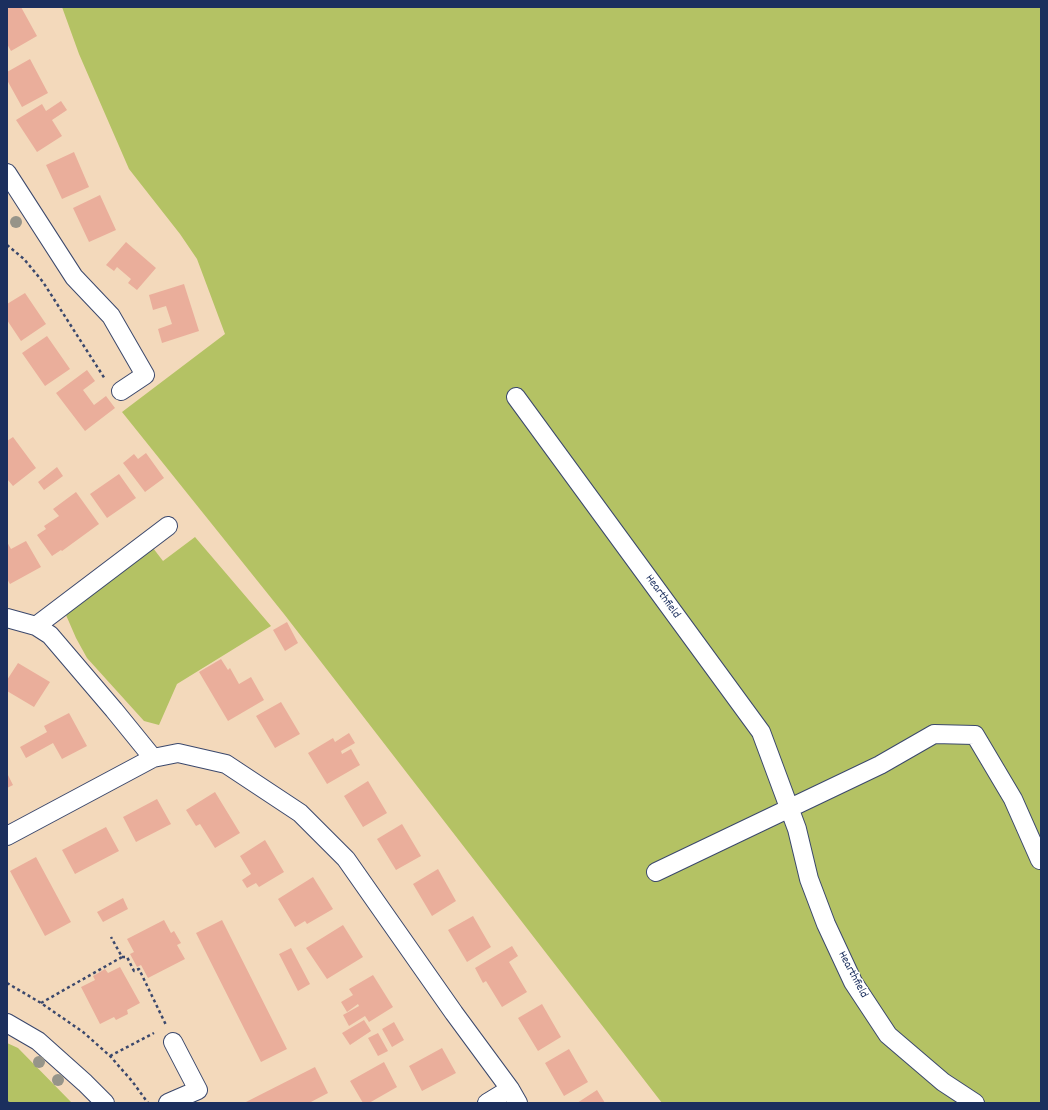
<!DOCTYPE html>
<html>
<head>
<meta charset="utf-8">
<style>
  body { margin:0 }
  #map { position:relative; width:1048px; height:1110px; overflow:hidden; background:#f3d9bb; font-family:Dekko,sans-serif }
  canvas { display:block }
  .frame { position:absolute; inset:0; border:8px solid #1b2f5e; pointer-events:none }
</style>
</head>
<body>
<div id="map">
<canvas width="1048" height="1110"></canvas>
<div class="frame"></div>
</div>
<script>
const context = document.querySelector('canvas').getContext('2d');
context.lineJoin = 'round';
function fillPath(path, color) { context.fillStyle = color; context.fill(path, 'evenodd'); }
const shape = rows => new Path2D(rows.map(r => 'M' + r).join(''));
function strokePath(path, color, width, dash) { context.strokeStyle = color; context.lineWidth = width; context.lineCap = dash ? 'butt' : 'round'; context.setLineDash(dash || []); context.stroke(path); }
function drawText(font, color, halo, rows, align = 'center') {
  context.font = font + ' Dekko,sans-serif'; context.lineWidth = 3; context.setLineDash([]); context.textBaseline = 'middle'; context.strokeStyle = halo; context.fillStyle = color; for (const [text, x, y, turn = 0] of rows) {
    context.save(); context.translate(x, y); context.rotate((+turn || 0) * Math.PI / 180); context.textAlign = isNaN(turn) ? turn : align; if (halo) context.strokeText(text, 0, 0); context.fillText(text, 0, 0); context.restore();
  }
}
fillPath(shape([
  [62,7,1041,7,1041,1103,662,1103,284,614,122,412,225,334,197,259,180,234,129,169,79,54],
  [195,537,271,626,177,684,159,725,144,721,87,658,76,638,66,615,69,609,153,548,163,561],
  [7,1043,18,1048,72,1103,7,1103]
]), '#b4c264');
fillPath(shape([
  [11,7,21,7,37,36,11,51,7,44,7,9],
  [30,59,48,93,22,107,7,80,7,72],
  [61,101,67,110,52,120,62,136,37,152,16,120,42,104,46,111],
  [74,152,89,187,62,199,46,165],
  [100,195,116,230,89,242,73,208],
  [126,242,156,268,137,290,128,283,131,279,117,267,114,271,106,265],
  [184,284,199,331,162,343,158,329,172,324,166,306,153,310,149,295],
  [25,293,46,324,21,341,7,320,7,304],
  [47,336,70,369,45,386,22,353],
  [87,370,95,381,83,390,94,405,106,396,115,408,85,431,56,393],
  [13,437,36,468,13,486,7,479,7,441],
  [146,453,164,478,145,492,123,463,134,454,138,459],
  [57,467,63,476,44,490,38,482],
  [119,474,136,498,107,518,90,494],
  [76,492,99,524,62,551,61,550,52,556,37,535,46,529,44,526,59,516,53,509],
  [26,541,41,567,10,584,7,579,7,542,11,549],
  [287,622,298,643,285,651,273,630],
  [221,659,228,670,230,668,239,684,251,677,264,700,228,721,199,672],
  [18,663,50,682,34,707,7,691,7,680],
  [281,702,300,734,275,748,256,716],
  [69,713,87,746,62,759,53,743,26,758,20,747,47,732,44,726],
  [349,733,355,743,341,751,342,754,351,749,360,765,327,784,308,753,333,738,335,742],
  [7,773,13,785,7,788],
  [368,781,387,813,363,827,344,796],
  [215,792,240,833,215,848,200,824,196,826,186,810],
  [157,799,171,824,136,842,123,817],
  [402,824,421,856,396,870,377,839],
  [106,827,119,851,75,874,62,850],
  [265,840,284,872,259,887,256,883,247,888,242,880,251,874,240,856],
  [36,857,71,922,45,936,10,871],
  [438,869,456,901,432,916,413,884],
  [313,877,333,909,307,924,305,921,295,927,278,899],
  [123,898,128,909,103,922,97,912],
  [473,916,491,947,467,962,448,930],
  [164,920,171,933,174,931,181,943,177,945,185,959,148,978,141,965,137,967,130,954,134,952,127,939],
  [222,920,287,1049,261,1062,196,933],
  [343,925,363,957,327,979,306,948],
  [512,946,518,956,509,962,527,992,502,1007,486,981,483,983,475,968],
  [291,948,310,984,298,991,279,954],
  [120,967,140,1003,127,1010,128,1014,116,1020,114,1017,100,1024,81,987,95,980,93,976,105,969,108,973],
  [373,975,393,1007,369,1022,365,1016,349,1026,343,1015,359,1006,358,1004,347,1012,341,1002,353,995,349,989],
  [542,1004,561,1037,538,1051,518,1018],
  [364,1020,371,1031,350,1045,342,1033],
  [394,1022,404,1040,392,1047,382,1029],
  [378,1033,388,1051,378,1056,368,1038],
  [442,1048,456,1073,422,1091,409,1066],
  [569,1049,588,1082,564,1096,545,1063],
  [384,1062,397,1087,369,1103,363,1103,350,1081],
  [315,1067,328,1093,309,1103,244,1103],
  [597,1090,605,1103,577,1103]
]), '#eaae9b');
const street = shape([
  [7,173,74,277,111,316,145,375,121,391],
  [516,397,761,732,797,829,809,879,826,924,853,982,888,1035,943,1082,975,1103],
  [7,618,36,626,50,635,114,710,153,758],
  [36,626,168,526],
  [7,836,153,758,178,753,226,764,300,813,346,859,454,1013,510,1089,518,1103],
  [656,872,880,765,934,734,975,735,1013,799,1040,860],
  [7,1023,38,1041,85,1083,105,1103],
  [168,1103,198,1090,173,1042],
  [487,1103,510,1089]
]);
strokePath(street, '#3b486c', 20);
strokePath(shape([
  [7,245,24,259,43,282,105,379],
  [122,957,127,957,134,971,139,969,166,1025],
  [7,983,41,1003,83,1032,110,1056,132,1081,148,1103],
  [41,1003,122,957,111,937],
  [110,1056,154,1033],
  [7,1102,9,1103]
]), '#3b486c', 2.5, [3, 3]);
strokePath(street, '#fff', 18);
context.fillStyle = '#969489';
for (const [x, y] of [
  [16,222],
  [39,1062],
  [58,1080]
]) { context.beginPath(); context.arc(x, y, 6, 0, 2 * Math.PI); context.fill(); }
drawText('12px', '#1b2f5e', '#fff', [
  ["Hearthfield",662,597,54],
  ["Hearthfield",852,975,62]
]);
</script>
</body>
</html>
